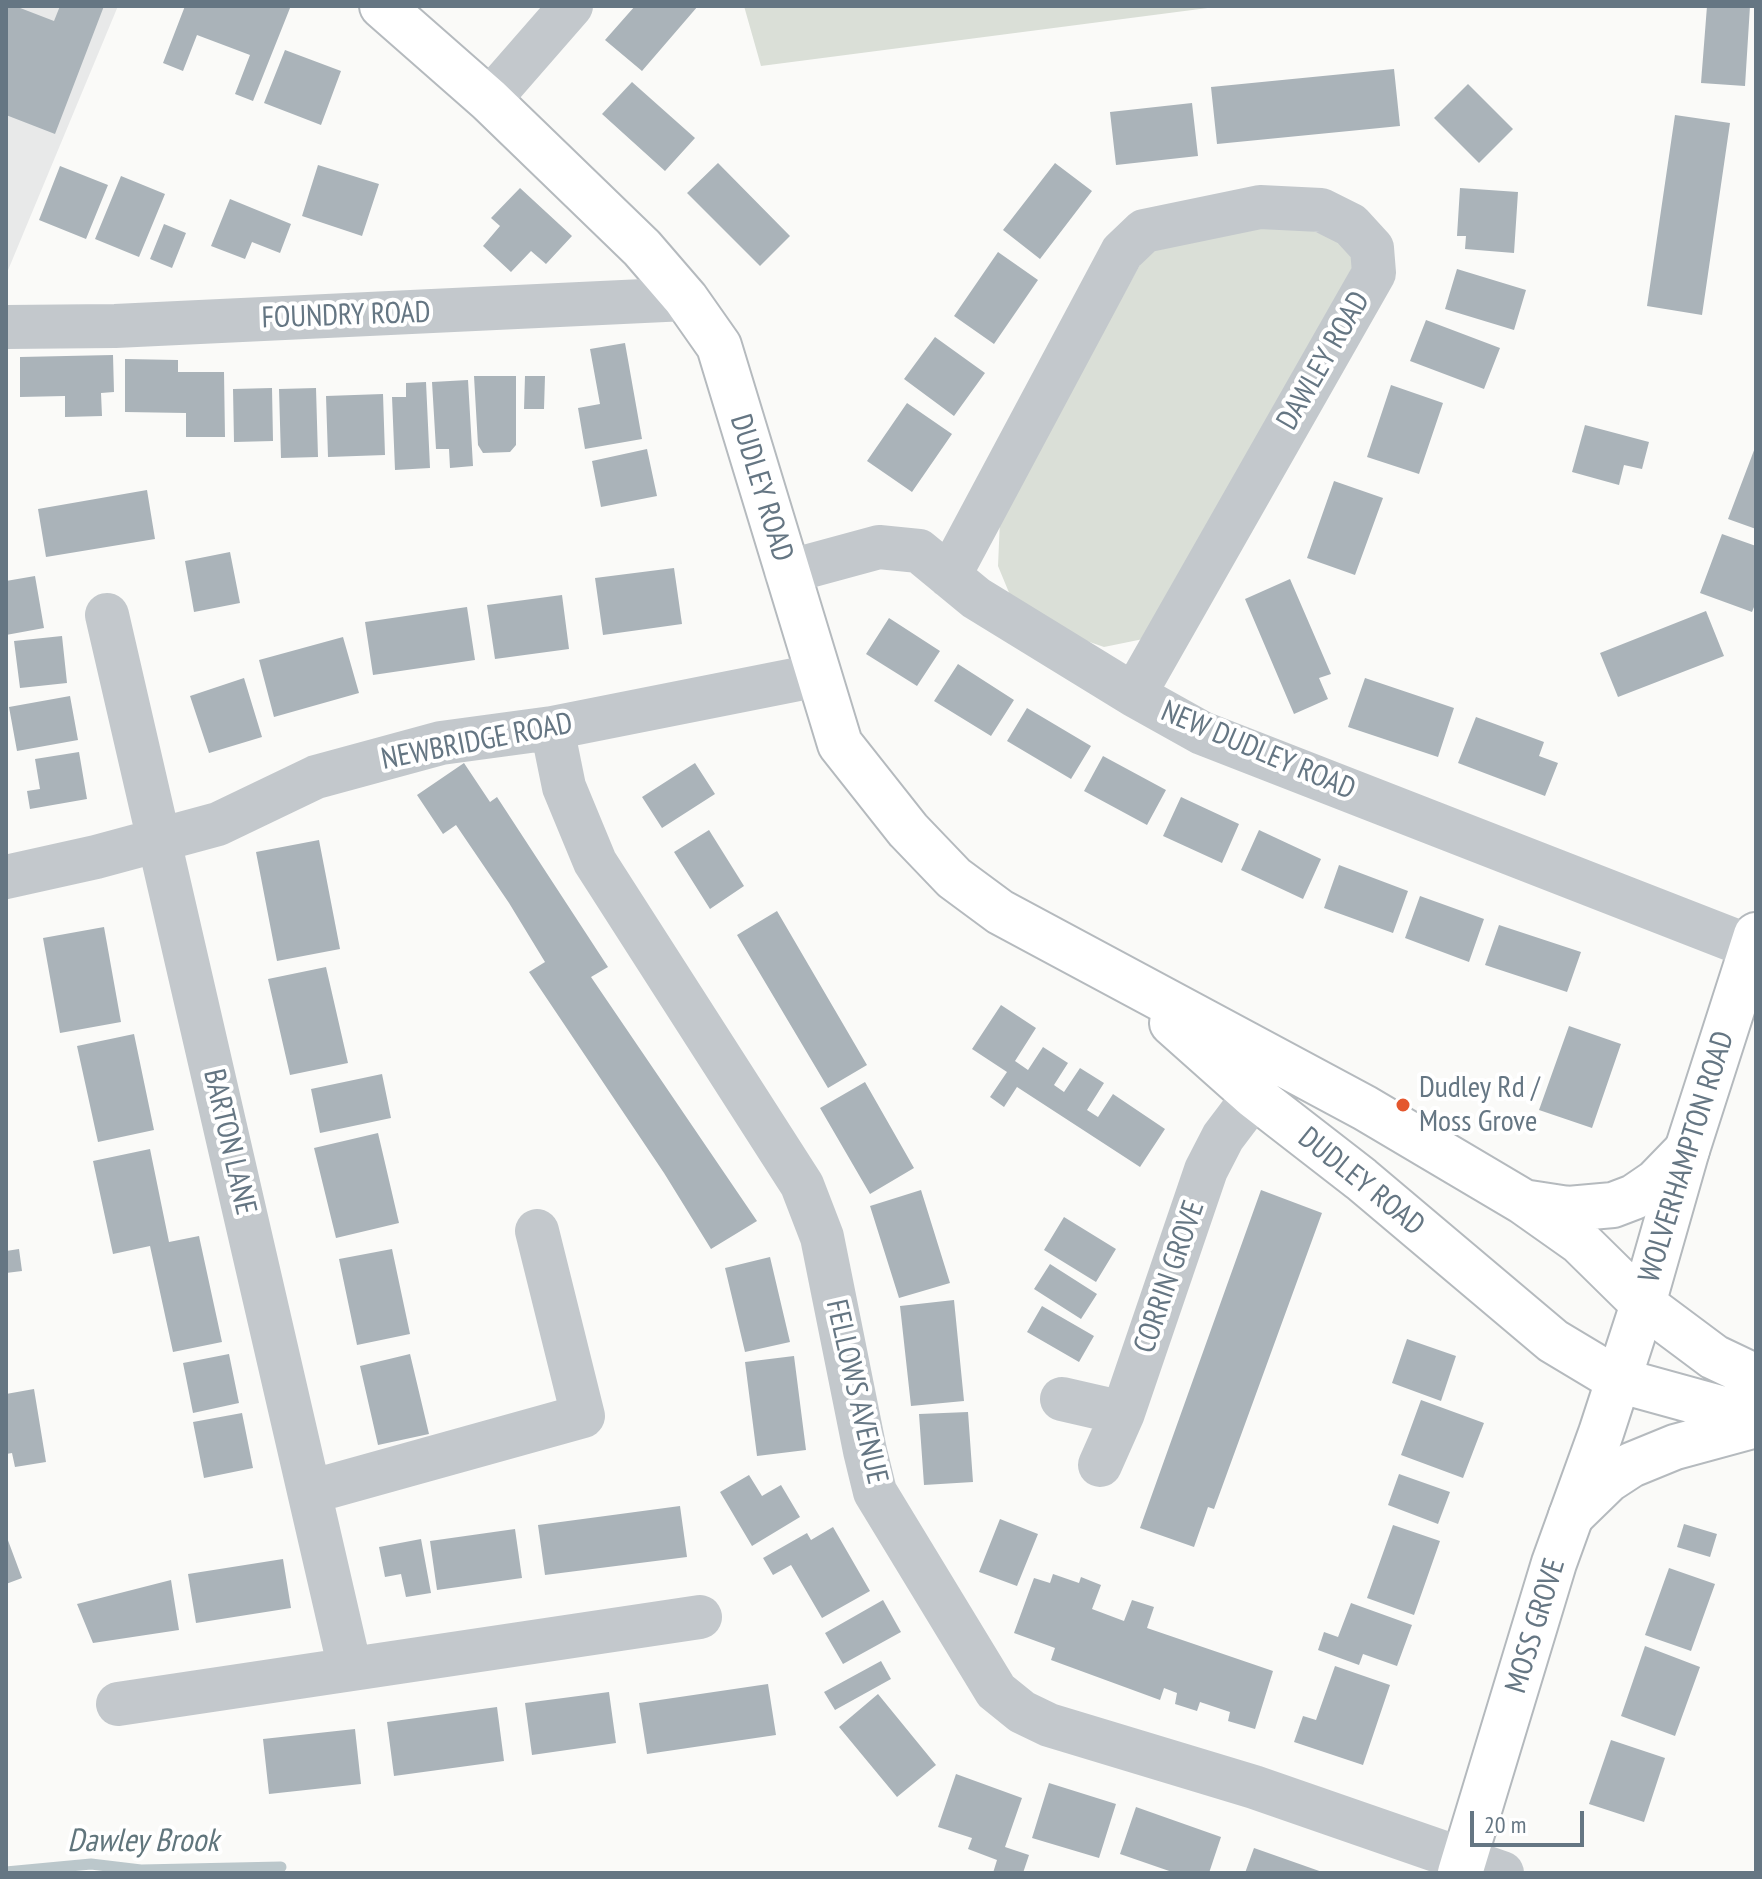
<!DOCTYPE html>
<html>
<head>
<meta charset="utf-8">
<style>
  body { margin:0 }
  #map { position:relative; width:1762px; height:1879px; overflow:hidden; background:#fafaf8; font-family:"PT Sans Narrow",sans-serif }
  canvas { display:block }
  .frame { position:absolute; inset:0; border:8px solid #657683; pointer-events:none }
  .scale { position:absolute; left:1470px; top:1811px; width:114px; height:36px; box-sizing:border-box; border:4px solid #657683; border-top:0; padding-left:10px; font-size:24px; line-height:28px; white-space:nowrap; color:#657683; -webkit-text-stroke:6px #fff; paint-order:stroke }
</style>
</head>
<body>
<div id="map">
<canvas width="1762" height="1879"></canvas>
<div class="frame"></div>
<div class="scale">20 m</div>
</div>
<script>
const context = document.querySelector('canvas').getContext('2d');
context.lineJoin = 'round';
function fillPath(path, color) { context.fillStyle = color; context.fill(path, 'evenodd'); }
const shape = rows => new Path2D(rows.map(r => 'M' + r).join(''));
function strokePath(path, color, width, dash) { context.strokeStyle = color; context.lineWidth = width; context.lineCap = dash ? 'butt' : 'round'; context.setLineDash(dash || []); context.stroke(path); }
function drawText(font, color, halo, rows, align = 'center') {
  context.font = font + ' "PT Sans Narrow",sans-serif'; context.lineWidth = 8; context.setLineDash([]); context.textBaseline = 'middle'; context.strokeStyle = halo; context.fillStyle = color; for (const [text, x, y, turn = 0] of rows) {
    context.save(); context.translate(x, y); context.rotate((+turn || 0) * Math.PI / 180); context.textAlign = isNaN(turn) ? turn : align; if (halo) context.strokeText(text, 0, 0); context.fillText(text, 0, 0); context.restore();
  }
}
fillPath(shape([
  [6,6,118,6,6,275]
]), '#e8e9e9');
fillPath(shape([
  [744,6,1223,6,761,66],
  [1288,220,1361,251,1153,637,1104,647,1055,630,1010,595,998,566,1000,520,1149,248]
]), '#dadfd7');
strokePath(shape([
  [6,1872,91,1864,141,1870,281,1867]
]), '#bbc7cb', 11);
fillPath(shape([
  [6,6,15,6,54,21,60,6,104,6,55,134,6,115],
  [185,6,284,6,290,8,253,101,235,94,250,55,197,35,183,71,163,63],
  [635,6,698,6,642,71,605,40],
  [1707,6,1750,6,1745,86,1701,83],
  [285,50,341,71,321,125,264,103],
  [1394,69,1400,126,1217,144,1211,87],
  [632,82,695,138,665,171,602,114],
  [1468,84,1513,129,1479,163,1434,118],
  [1192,103,1198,156,1116,165,1110,112],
  [1675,115,1730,123,1702,315,1647,306],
  [718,163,790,236,760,266,687,193],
  [1055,163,1092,191,1040,259,1003,230],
  [318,165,379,184,362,236,302,216],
  [60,166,108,185,86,239,39,220],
  [121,176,165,194,139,257,95,239],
  [520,188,572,236,546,264,531,251,511,272,483,246,500,226,491,218],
  [1460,188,1518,192,1514,253,1465,249,1466,236,1457,236],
  [230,199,291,224,280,253,252,242,245,259,211,246],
  [164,224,186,233,172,268,150,259],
  [998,252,1038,280,994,344,954,316],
  [1457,269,1526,290,1514,330,1445,309],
  [1426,320,1500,348,1484,389,1410,361],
  [935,337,985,373,954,416,904,379],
  [625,343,642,439,585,449,578,408,600,404,590,349],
  [113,355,114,392,101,393,102,416,65,417,65,396,20,397,20,357],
  [125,359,178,360,178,372,224,372,225,437,186,437,186,413,125,412],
  [474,376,516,376,516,445,510,452,483,453,478,445],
  [525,376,545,376,544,409,524,409],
  [468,380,473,466,450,468,449,449,436,449,432,382],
  [426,382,430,468,395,470,392,397,406,397,406,383],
  [1391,385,1443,403,1419,474,1367,457],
  [272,388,273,441,234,442,233,389],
  [316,388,318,457,281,458,279,389],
  [383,394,385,455,328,457,326,396],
  [907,403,952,434,912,492,867,461],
  [1585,425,1649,442,1642,469,1624,465,1619,485,1572,472],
  [1756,445,1756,529,1728,519],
  [647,449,657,496,601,507,592,461],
  [1334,481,1383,498,1355,575,1307,558],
  [147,490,155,539,46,557,38,509],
  [1722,534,1756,546,1756,602,1752,612,1700,593],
  [230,552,240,603,194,612,185,561],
  [674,568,682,624,603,635,595,578],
  [35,576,44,628,6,635,6,581],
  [1290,579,1331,674,1319,678,1328,699,1294,714,1245,599],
  [562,595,569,649,495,659,487,605],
  [467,607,475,660,373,675,365,622],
  [1706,611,1724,656,1618,697,1600,653],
  [889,618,940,651,917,686,866,654],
  [62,636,67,683,20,688,14,641],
  [343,637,359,693,274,717,259,660],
  [958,664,1014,700,991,736,934,701],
  [244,678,262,737,209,753,190,696],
  [1365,678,1454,708,1438,757,1348,727],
  [70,696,78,740,17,751,9,707],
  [1027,708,1091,746,1071,779,1007,741],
  [1476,717,1544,742,1539,756,1558,763,1545,796,1458,763],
  [79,752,87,799,30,809,27,791,40,789,35,759],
  [1103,756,1166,790,1147,825,1084,791],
  [464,763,490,802,497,797,608,967,591,977,757,1221,711,1249,664,1173,529,972,545,962,509,903,456,825,443,834,417,795],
  [695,763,715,794,662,828,642,797],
  [1181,797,1239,824,1222,863,1163,836],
  [709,830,744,886,710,909,674,852],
  [1259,830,1321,859,1303,899,1241,870],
  [319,840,340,949,277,961,256,852],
  [1339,865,1408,891,1393,933,1324,908],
  [1420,896,1484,919,1469,962,1405,938],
  [777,911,867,1065,828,1088,737,935],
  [1499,925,1581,952,1567,992,1485,965],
  [104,927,121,1022,60,1033,43,938],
  [326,967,348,1063,290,1075,268,979],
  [1001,1005,1036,1028,1015,1061,1028,1070,1043,1047,1068,1063,1054,1085,1064,1092,1080,1068,1104,1083,1087,1110,1098,1117,1113,1094,1165,1129,1140,1167,1017,1087,1004,1107,990,1097,1007,1072,972,1049],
  [1569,1026,1621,1044,1592,1128,1539,1110],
  [134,1034,154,1130,98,1142,77,1046],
  [382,1074,391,1118,320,1133,311,1089],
  [865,1082,914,1168,870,1194,820,1108],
  [378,1133,399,1223,336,1238,314,1148],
  [150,1149,169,1242,199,1236,222,1342,173,1352,150,1246,113,1254,93,1161],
  [921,1190,950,1283,899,1298,870,1206],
  [1261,1190,1322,1213,1214,1509,1208,1507,1194,1547,1140,1528],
  [1064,1217,1116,1249,1096,1282,1044,1250],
  [19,1249,22,1271,6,1273,6,1251],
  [392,1249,410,1334,357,1345,339,1259],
  [770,1257,790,1342,745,1352,725,1268],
  [1050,1264,1097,1294,1081,1319,1034,1289],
  [954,1300,964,1401,911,1406,900,1306],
  [1042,1306,1094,1336,1079,1362,1027,1332],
  [1407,1339,1456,1356,1441,1401,1392,1383],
  [229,1354,239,1403,193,1413,183,1363],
  [410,1354,429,1434,378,1445,360,1366],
  [794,1356,806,1450,757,1456,745,1362],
  [34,1389,46,1462,15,1467,12,1453,6,1454,6,1394],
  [1421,1400,1484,1423,1463,1478,1401,1455],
  [968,1412,973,1482,924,1485,919,1414],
  [242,1413,253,1468,204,1478,193,1422],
  [1399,1474,1450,1492,1438,1524,1388,1505],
  [749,1475,762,1496,781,1485,800,1517,752,1546,720,1492],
  [680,1506,687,1557,545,1575,538,1525],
  [1000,1519,1038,1534,1017,1586,979,1572],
  [1684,1524,1717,1534,1710,1557,1677,1547],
  [1393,1525,1440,1541,1414,1615,1367,1598],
  [833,1527,870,1591,822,1618,791,1565,773,1575,763,1558,807,1533,811,1540],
  [515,1529,522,1578,437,1590,430,1541],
  [6,1535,22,1578,6,1584],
  [421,1539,431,1593,406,1597,401,1574,385,1577,379,1547],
  [283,1559,291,1608,196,1623,188,1574],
  [1669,1568,1715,1584,1691,1651,1645,1635],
  [1053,1574,1079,1583,1081,1577,1101,1585,1092,1609,1124,1621,1132,1600,1154,1607,1147,1628,1273,1671,1255,1729,1228,1721,1230,1712,1200,1702,1197,1711,1175,1704,1177,1693,1164,1688,1160,1700,1051,1660,1055,1648,1014,1633,1034,1578,1050,1583],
  [171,1580,179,1630,93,1643,77,1604],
  [883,1600,901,1632,843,1664,825,1633],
  [1351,1603,1412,1625,1397,1666,1363,1654,1359,1665,1318,1650,1324,1632,1338,1637],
  [1645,1646,1700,1667,1675,1736,1621,1716],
  [881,1661,891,1679,835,1710,824,1692],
  [1335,1666,1390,1685,1363,1765,1294,1742,1303,1716,1316,1720],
  [768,1684,776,1735,647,1754,639,1703],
  [609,1692,616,1743,532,1755,525,1703],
  [878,1694,936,1765,897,1797,839,1727],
  [497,1707,504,1761,394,1776,387,1722],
  [355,1729,361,1784,269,1794,263,1739],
  [1611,1740,1665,1758,1644,1822,1589,1804],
  [956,1774,1022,1798,1005,1847,1029,1855,1023,1873,993,1873,997,1860,968,1849,972,1838,938,1827],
  [1049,1783,1116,1804,1099,1858,1032,1838],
  [1136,1807,1221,1837,1209,1873,1175,1873,1120,1854],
  [1254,1848,1325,1873,1245,1873]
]), '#aab3b9');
const major = shape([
  [382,6,489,100,642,248,686,299,719,346,840,744,908,830,954,878,1000,912,1365,1108,1522,1201,1580,1242,1643,1304,1714,1357,1756,1377],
  [1172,1023,1254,1096,1361,1179,1553,1341,1618,1380,1756,1418],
  [1529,1203,1568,1209,1613,1205,1634,1197,1656,1182,1687,1150],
  [1571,1516,1608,1480,1631,1465,1675,1447,1756,1425]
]);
const highway = shape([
  [1460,1873,1554,1563,1601,1433,1643,1304,1687,1150,1756,935]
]);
strokePath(major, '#b5babe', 48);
strokePath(highway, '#b4b9bd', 48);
strokePath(shape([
  [489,100,571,6],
  [6,327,115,326,686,299],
  [787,572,879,547,919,551,976,598,1134,695,1202,733,1751,947],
  [949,576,1122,252,1144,231,1260,207,1321,210,1351,225,1372,248,1374,273,1134,695],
  [107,615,350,1669],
  [552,728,564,787,595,862,802,1185,822,1237,865,1451,875,1492,996,1691,1022,1712,1049,1725,1254,1787,1502,1873],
  [6,877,96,857,218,824,316,777,441,743,552,728,819,675],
  [1062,1399,1123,1413],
  [1100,1465,1123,1413,1206,1170,1223,1137,1254,1096],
  [310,1492,583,1416,537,1231],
  [118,1704,700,1617]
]), '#c3c8cc', 44);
strokePath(major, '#fff', 44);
strokePath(highway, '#fff', 44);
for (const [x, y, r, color] of [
  [1403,1105,8,"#e4572e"]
]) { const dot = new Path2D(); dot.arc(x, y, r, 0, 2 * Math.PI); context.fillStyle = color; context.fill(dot); strokePath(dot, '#fff', 3); }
drawText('30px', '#657683', '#fff', [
  ["FOUNDRY ROAD",346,316,-2],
  ["DAWLEY ROAD",1324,361,-60],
  ["DUDLEY ROAD",761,488,73],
  ["NEWBRIDGE ROAD",477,742,-11],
  ["NEW DUDLEY ROAD",1258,751,23],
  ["BARTON LANE",229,1142,77],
  ["WOLVERHAMPTON ROAD",1687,1157,-73],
  ["DUDLEY ROAD",1361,1182,39],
  ["CORRIN GROVE",1170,1277,-71],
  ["FELLOWS AVENUE",856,1392,77],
  ["MOSS GROVE",1536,1626,-73]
]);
drawText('30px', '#657683', '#fff', [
  ["Dudley Rd /",1419,1088],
  ["Moss Grove",1419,1122]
], 'left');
drawText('italic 32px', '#60757c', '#fff', [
  ["Dawley Brook",143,1842]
]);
</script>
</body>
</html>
